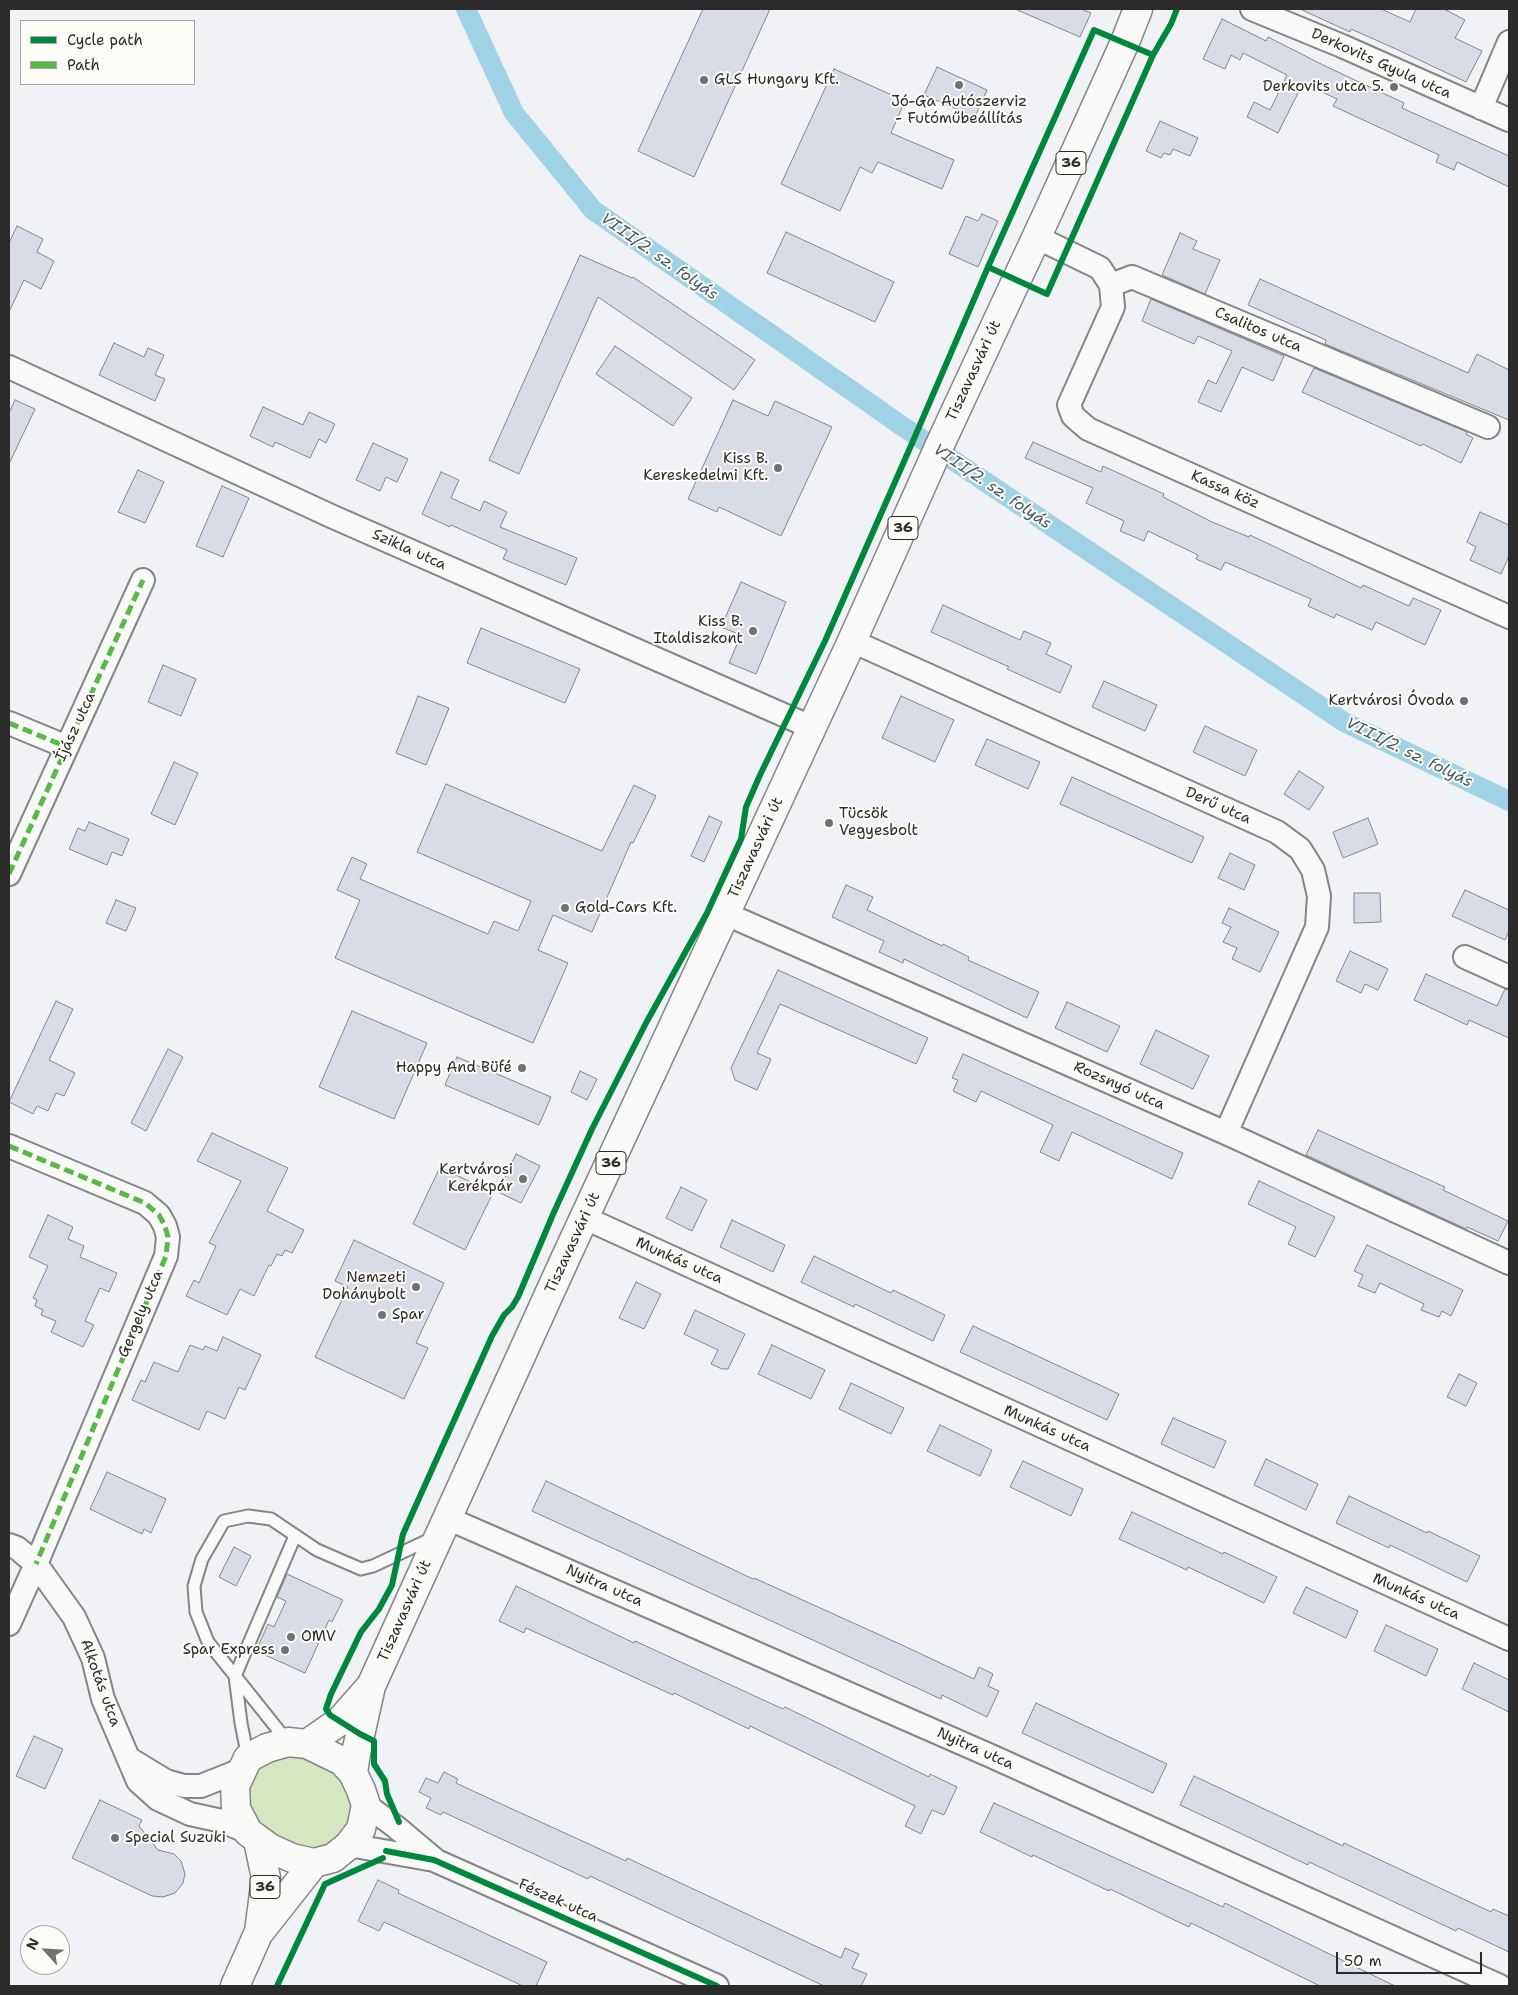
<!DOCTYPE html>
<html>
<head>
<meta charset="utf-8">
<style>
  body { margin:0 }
  #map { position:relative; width:1518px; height:1995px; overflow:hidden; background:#f0f2f5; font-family:"Shantell Sans",sans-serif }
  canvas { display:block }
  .frame { position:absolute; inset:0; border:10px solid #2b2b2b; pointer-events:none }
  .legend { position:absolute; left:20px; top:20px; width:175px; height:65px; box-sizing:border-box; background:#fdfcf7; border:1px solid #a9a8a5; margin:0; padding:6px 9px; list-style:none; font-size:15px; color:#2b2b2b }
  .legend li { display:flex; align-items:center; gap:10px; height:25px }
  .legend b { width:25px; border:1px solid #a9a8a5 }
  .north { position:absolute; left:20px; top:1925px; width:50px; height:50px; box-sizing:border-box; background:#fdfcf7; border:1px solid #a9a8a5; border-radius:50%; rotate:296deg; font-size:14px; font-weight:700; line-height:20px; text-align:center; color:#2b2b2b }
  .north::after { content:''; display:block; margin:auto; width:18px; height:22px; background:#707172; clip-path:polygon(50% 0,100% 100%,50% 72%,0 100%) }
  .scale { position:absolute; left:1336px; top:1952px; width:146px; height:22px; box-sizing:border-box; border:2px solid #2b2b2b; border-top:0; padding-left:6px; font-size:15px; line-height:18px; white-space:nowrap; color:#2b2b2b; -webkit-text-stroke:4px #fdfcf7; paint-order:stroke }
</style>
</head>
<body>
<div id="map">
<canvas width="1518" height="1995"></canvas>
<div class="frame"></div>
<ul class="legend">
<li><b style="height:6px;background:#00873e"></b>Cycle path</li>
<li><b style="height:6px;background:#58b947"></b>Path</li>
</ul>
<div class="north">N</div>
<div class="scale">50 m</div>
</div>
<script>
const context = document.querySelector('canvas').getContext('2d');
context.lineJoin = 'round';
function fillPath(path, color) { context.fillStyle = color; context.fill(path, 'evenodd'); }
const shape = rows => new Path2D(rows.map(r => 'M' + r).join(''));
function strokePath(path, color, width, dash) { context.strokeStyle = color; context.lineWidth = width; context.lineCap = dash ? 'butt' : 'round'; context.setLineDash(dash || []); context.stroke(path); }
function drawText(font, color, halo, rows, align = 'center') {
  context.font = font + ' "Shantell Sans",sans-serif'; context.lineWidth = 4; context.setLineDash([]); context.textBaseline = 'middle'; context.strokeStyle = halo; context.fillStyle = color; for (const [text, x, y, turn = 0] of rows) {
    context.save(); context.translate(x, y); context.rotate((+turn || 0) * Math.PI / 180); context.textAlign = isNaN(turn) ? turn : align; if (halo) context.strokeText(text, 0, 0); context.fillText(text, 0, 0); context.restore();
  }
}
fillPath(shape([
  [288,1755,302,1756,325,1766,346,1780,355,1799,348,1833,321,1849,301,1848,269,1834,257,1826,249,1810,248,1786,253,1774,265,1762]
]), '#d5e6c0');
strokePath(shape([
  [466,9,514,113,593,210,902,426,1344,722,1509,801]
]), '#a0d2e5', 20);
const building = shape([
  [703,9,770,9,694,177,638,151,703,9],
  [1015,9,1081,9,1091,13,1080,37,1015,9],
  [1300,9,1381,9,1410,22,1416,9,1444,9,1465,20,1455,38,1482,51,1466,82,1396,49,1351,29,1350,32,1300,9],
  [1222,19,1266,41,1268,37,1323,65,1404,103,1402,108,1509,156,1509,187,1457,162,1454,170,1436,162,1439,155,1333,106,1337,99,1303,83,1278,133,1247,117,1254,102,1270,110,1287,75,1243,53,1240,60,1231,55,1225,69,1203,59,1222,19],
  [937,67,987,90,975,117,924,95,937,67],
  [834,69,905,101,891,133,954,160,942,189,878,162,872,173,860,167,840,211,781,184,834,69],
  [1160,121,1198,138,1190,156,1173,149,1170,155,1164,153,1161,158,1146,151,1160,121],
  [982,214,998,221,978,267,949,254,966,216,978,221,982,214],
  [17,226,43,239,37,252,54,261,41,289,24,280,9,312,9,243,17,226],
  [786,232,894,282,875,322,767,273,786,232],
  [1180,233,1197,241,1193,249,1220,260,1205,294,1162,275,1180,233],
  [580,255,632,278,633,277,755,360,734,390,598,297,519,474,489,460,580,255],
  [1260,279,1468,373,1477,354,1509,370,1509,420,1325,344,1326,340,1248,305,1260,279],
  [1151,299,1284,356,1273,381,1242,367,1221,412,1198,402,1208,380,1216,384,1232,351,1198,336,1194,344,1142,321,1151,299],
  [114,343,144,357,148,348,164,355,155,375,165,379,155,401,99,375,114,343],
  [615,346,692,398,673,426,596,374,615,346],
  [1314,368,1467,432,1466,434,1473,438,1461,463,1423,444,1421,446,1302,392,1314,368],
  [15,400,35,409,9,464,9,413,15,400],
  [733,400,768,416,775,401,832,427,781,536,719,507,717,512,688,499,733,400],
  [263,407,303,425,309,412,335,424,326,443,319,439,310,458,275,442,273,447,250,436,263,407],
  [1033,442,1101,472,1103,466,1164,494,1163,497,1212,522,1249,537,1250,535,1361,588,1363,585,1409,606,1413,598,1441,610,1425,645,1376,622,1372,630,1336,614,1334,618,1308,606,1311,599,1225,562,1221,570,1196,559,1198,555,1148,531,1144,541,1120,531,1124,521,1086,503,1093,488,1025,458,1033,442],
  [373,443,408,459,397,482,386,477,380,491,356,480,373,443],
  [138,470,164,482,145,523,118,512,138,470],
  [441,472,459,480,451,498,480,511,484,501,507,512,500,527,577,558,566,585,503,559,507,550,451,525,450,527,422,514,441,472],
  [222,486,249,498,223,557,196,546,222,486],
  [1480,512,1509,525,1509,556,1501,574,1470,560,1476,547,1467,542,1480,512],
  [741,582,786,602,756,674,729,663,741,635,721,627,741,582],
  [943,605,1020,640,1024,631,1051,643,1046,654,1072,666,1060,693,1007,669,1009,667,931,632,943,605],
  [481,628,580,669,565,703,467,663,481,628],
  [163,665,196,679,181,716,148,702,163,665],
  [1104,681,1157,705,1145,731,1092,707,1104,681],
  [418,696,449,708,426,765,396,753,418,696],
  [901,696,954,720,935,762,882,738,901,696],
  [1205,726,1257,750,1245,776,1193,752,1205,726],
  [987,739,1040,762,1028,789,975,765,987,739],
  [174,762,198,773,175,825,151,814,174,762],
  [1299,771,1324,787,1309,810,1284,794,1299,771],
  [1072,777,1204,837,1192,863,1060,804,1072,777],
  [446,784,602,851,634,785,656,796,633,843,631,842,592,932,553,915,538,950,568,963,533,1043,335,958,360,900,337,890,352,857,367,864,360,879,488,934,494,921,518,931,531,901,417,852,446,784],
  [709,816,722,822,704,862,691,856,709,816],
  [1368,818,1378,844,1343,858,1333,832,1368,818],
  [89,822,129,839,122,856,112,852,107,865,69,849,78,828,85,831,89,822],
  [1230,853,1255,865,1244,890,1218,878,1230,853],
  [846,885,873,897,867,910,942,946,943,944,969,957,968,960,1039,992,1027,1018,904,959,903,963,879,952,884,941,832,917,846,885],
  [1465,890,1509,910,1509,931,1505,940,1452,916,1465,890],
  [1354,893,1380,893,1381,922,1354,923,1354,893],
  [116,900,136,908,126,931,106,923,116,900],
  [1229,908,1279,932,1260,972,1232,959,1237,948,1223,942,1231,927,1222,923,1229,908],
  [1350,951,1388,969,1378,990,1365,984,1361,993,1336,981,1350,951],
  [778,970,928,1038,916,1064,780,1004,757,1053,771,1059,757,1090,735,1080,731,1068,778,970],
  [1426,974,1497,1006,1505,989,1509,990,1509,1038,1469,1020,1467,1025,1414,1000,1426,974],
  [56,1001,73,1009,49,1060,75,1073,64,1096,56,1093,48,1111,37,1106,33,1114,9,1102,56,1001],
  [1067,1002,1120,1026,1107,1052,1055,1028,1067,1002],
  [352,1011,427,1043,394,1119,319,1087,352,1011],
  [1156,1030,1209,1056,1193,1089,1140,1064,1156,1030],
  [168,1049,183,1057,146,1131,131,1123,168,1049],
  [963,1054,1183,1153,1172,1179,1072,1132,1059,1161,1040,1152,1053,1125,981,1091,976,1102,953,1091,958,1080,952,1078,963,1054],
  [457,1057,551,1097,539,1125,445,1085,457,1057],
  [580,1071,597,1079,587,1100,571,1092,580,1071],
  [1318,1130,1445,1187,1443,1190,1508,1221,1498,1241,1467,1227,1466,1229,1306,1155,1318,1130],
  [212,1133,288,1168,267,1211,304,1230,292,1253,285,1250,282,1256,277,1254,271,1266,269,1265,254,1296,240,1289,227,1315,186,1296,194,1280,199,1283,216,1246,209,1243,241,1181,197,1161,212,1133],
  [516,1154,540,1166,521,1203,498,1192,516,1154],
  [440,1167,493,1193,465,1250,413,1224,440,1167],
  [1259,1181,1335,1217,1315,1257,1288,1244,1296,1227,1248,1204,1259,1181],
  [681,1187,707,1200,692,1231,666,1218,681,1187],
  [48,1215,73,1227,68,1239,84,1246,80,1257,117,1273,109,1292,100,1288,85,1321,94,1325,83,1347,51,1332,56,1321,41,1315,43,1310,35,1306,37,1300,33,1298,48,1266,29,1257,48,1215],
  [732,1220,785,1245,773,1272,720,1247,732,1220],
  [354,1240,444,1283,416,1343,428,1348,404,1399,315,1357,348,1287,335,1281,354,1240],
  [1367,1245,1463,1290,1451,1316,1442,1311,1439,1317,1421,1310,1424,1304,1380,1283,1375,1293,1358,1286,1363,1275,1354,1271,1367,1245],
  [814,1256,891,1293,893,1290,945,1315,933,1341,855,1304,854,1307,801,1282,814,1256],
  [636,1282,661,1294,644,1329,619,1318,636,1282],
  [695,1310,745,1334,728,1369,722,1369,711,1364,718,1350,684,1334,695,1310],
  [973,1326,1119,1394,1107,1420,960,1352,973,1326],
  [223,1337,261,1355,245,1390,239,1387,225,1419,207,1411,199,1430,132,1400,141,1380,145,1382,154,1362,178,1372,190,1345,203,1350,205,1346,217,1351,223,1337],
  [772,1345,825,1370,811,1399,758,1374,772,1345],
  [1459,1374,1477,1383,1466,1406,1447,1397,1459,1374],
  [851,1383,904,1408,891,1434,839,1409,851,1383],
  [1173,1418,1226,1441,1214,1468,1161,1444,1173,1418],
  [940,1425,992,1450,980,1476,927,1451,940,1425],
  [1266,1459,1318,1484,1306,1510,1254,1485,1266,1459],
  [1023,1461,1083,1489,1071,1516,1010,1487,1023,1461],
  [107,1472,166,1499,151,1533,144,1529,142,1534,90,1509,107,1472],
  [546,1481,753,1579,754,1578,902,1645,974,1679,979,1667,993,1674,988,1686,999,1691,987,1717,942,1695,941,1699,532,1511,546,1481],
  [1349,1496,1427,1533,1428,1531,1480,1556,1467,1582,1390,1545,1389,1548,1336,1523,1349,1496],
  [1132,1512,1223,1554,1224,1552,1277,1577,1264,1603,1188,1567,1187,1570,1119,1539,1132,1512],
  [234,1547,251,1556,236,1586,219,1577,234,1547],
  [287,1574,343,1600,332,1622,329,1620,305,1673,256,1651,268,1624,274,1627,286,1601,277,1597,287,1574],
  [516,1586,634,1643,635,1641,783,1709,785,1707,929,1777,930,1774,957,1787,944,1815,932,1810,921,1834,905,1826,915,1806,750,1726,749,1729,674,1693,673,1695,526,1628,524,1633,499,1621,516,1586],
  [1306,1587,1358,1611,1346,1638,1293,1613,1306,1587],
  [1386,1625,1438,1649,1426,1676,1374,1651,1386,1625],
  [1474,1663,1509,1680,1509,1712,1462,1689,1474,1663],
  [1036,1703,1167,1764,1153,1793,1022,1733,1036,1703],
  [34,1736,63,1749,45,1789,16,1776,34,1736],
  [444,1772,458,1779,456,1783,499,1803,626,1861,627,1858,841,1958,845,1948,859,1954,852,1968,867,1974,861,1986,824,1986,590,1876,588,1879,443,1812,441,1815,426,1808,431,1798,419,1792,426,1778,438,1783,444,1772],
  [1194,1776,1343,1846,1344,1843,1491,1912,1493,1909,1509,1916,1509,1952,1458,1928,1456,1931,1309,1862,1308,1865,1180,1805,1194,1776],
  [100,1800,142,1820,139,1826,158,1850,174,1854,181,1861,185,1874,183,1883,175,1893,163,1897,152,1896,72,1858,100,1800],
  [994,1803,1223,1907,1225,1903,1395,1986,1320,1986,1191,1923,1189,1927,1110,1889,1109,1891,1033,1855,1032,1857,980,1832,994,1803],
  [378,1880,399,1890,398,1893,547,1962,536,1986,523,1986,384,1922,379,1931,358,1921,378,1880]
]);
fillPath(building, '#d7dce7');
strokePath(building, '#848586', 1);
const service = shape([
  [287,1741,208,1642,196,1612,194,1586,202,1559,224,1521,248,1516,271,1519,317,1550,361,1569,373,1566,435,1537],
  [248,1758,241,1723,235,1676,295,1536]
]);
const minor = shape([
  [1252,9,1342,46,1509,120],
  [1481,108,1509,42],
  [1036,237,1100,268,1111,285,1132,277,1488,427],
  [1111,285,1113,307,1069,405,1073,416,1088,429,1509,617],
  [9,367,331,516,811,727],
  [852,641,1277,832,1300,849,1313,870,1319,896,1317,927,1226,1133],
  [9,723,67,747],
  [9,874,143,580],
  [726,914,1226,1133,1509,1263],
  [1465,957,1509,977],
  [9,1146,145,1203,159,1215,165,1226,168,1237,166,1256,36,1564,9,1624],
  [585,1218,1509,1639],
  [447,1518,991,1756,1500,1986],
  [9,1545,17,1548,36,1564,74,1617,93,1658,103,1699,138,1781,158,1799,190,1814,222,1821,248,1832],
  [128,1758,166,1781,184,1786,201,1786,241,1770],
  [366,1805,396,1827,434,1859],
  [349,1845,434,1860,717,1986]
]);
const primary = shape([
  [288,1742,307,1744,342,1761,353,1773,361,1790,366,1805,361,1829,349,1845,333,1858,314,1863,292,1858,270,1848,248,1832,236,1809,235,1786,248,1758,267,1748,288,1742],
  [307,1744,340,1721,370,1687],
  [353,1773,356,1753,371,1686,565,1259,852,641,943,438,1050,208,1125,42,1138,9],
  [258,1840,266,1878,259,1932],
  [235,1986,258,1934,314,1863]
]);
strokePath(service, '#848586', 15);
strokePath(minor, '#848586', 26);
strokePath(primary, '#848586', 31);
strokePath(service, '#f9faf8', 11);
strokePath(minor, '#f9faf8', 22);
strokePath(primary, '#f9faf8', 28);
strokePath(shape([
  [9,723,67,747],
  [9,874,143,580],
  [9,1146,145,1203,159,1215,165,1226,168,1237,166,1256,36,1564]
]), '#58b947', 5, [10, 5]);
strokePath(shape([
  [988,267,1047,294,1153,55,1171,24,1177,9],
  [399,1822,387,1794,385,1781,374,1764,374,1741,360,1734,330,1715,326,1709,331,1694,361,1632,379,1609,392,1585,403,1534,492,1336,504,1315,512,1307,518,1297,554,1212,592,1129,646,1023,707,913,741,839,746,807,760,775,825,641,913,441,988,267,1094,30,1153,55],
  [386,1851,434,1860,717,1986],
  [277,1986,325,1884,383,1858]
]), '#00873e', 6);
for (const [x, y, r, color] of [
  [704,80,5,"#707172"],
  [959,85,5,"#707172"],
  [1394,87,5,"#707172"],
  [778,468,5,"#707172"],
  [753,631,5,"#707172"],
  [1464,701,5,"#707172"],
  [829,823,5,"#707172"],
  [565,908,5,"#707172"],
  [522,1068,5,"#707172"],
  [523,1179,5,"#707172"],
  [416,1287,5,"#707172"],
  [382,1315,5,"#707172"],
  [291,1637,5,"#707172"],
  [285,1650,5,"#707172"],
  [115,1838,5,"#707172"]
]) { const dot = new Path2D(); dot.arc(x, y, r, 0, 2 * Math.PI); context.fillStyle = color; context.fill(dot); strokePath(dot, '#fdfcf7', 2); }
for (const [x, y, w] of [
  [1071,163,30],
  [903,528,30],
  [611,1163,30],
  [265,1887,30]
]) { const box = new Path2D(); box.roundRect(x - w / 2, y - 11.5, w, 23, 4); context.fillStyle = '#fdfcf7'; context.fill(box); strokePath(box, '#2b2b2b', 1); }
drawText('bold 14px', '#2b2b2b', null, [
  ["36",1071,163],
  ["36",903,528],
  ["36",611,1163],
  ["36",265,1887]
]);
drawText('15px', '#2b2b2b', '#fdfcf7', [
  ["Derkovits Gyula utca",1381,64,24],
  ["Csalitos utca",1258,330,23],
  ["Tiszavasvári út",974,371,-65],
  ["Kassa köz",1225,490,24],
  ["Szikla utca",409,550,24],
  ["Íjász utca",76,727,-65],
  ["Derű utca",1218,806,24],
  ["Tiszavasvári út",756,848,-65],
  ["Rozsnyó utca",1119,1086,24],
  ["Tiszavasvári út",573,1243,-65],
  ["Munkás utca",679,1261,24],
  ["Gergely utca",141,1314,-67],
  ["Munkás utca",1047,1429,24],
  ["Nyitra utca",604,1586,24],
  ["Munkás utca",1416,1597,24],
  ["Tiszavasvári út",405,1611,-66],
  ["Alkotás utca",100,1683,70],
  ["Nyitra utca",975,1749,24],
  ["Fészek utca",558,1901,24]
]);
drawText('15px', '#2b2b2b', '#fdfcf7', [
  ["GLS Hungary Kft.",714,80,"left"],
  ["Derkovits utca 5.",1384,87],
  ["Jó-Ga Autószerviz",959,102,"center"],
  ["- Futóműbeállítás",959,119,"center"],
  ["Kiss B.",768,459],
  ["Kereskedelmi Kft.",768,476],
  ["Kiss B.",743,622],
  ["Italdiszkont",743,639],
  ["Kertvárosi Óvoda",1454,701],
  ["Tücsök",839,814,"left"],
  ["Vegyesbolt",839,831,"left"],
  ["Gold-Cars Kft.",575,908,"left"],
  ["Happy And Büfé",512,1068],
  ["Kertvárosi",513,1170],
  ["Kerékpár",513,1187],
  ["Nemzeti",406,1278],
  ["Dohánybolt",406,1295],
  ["Spar",392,1315,"left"],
  ["OMV",301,1637,"left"],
  ["Spar Express",275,1650],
  ["Special Suzuki",125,1838,"left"]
], 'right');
drawText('italic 16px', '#445961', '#fdfcf7', [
  ["VIII/2. sz. folyás",659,257,35],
  ["VIII/2. sz. folyás",992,487,34],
  ["VIII/2. sz. folyás",1409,753,26]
]);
</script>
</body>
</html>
